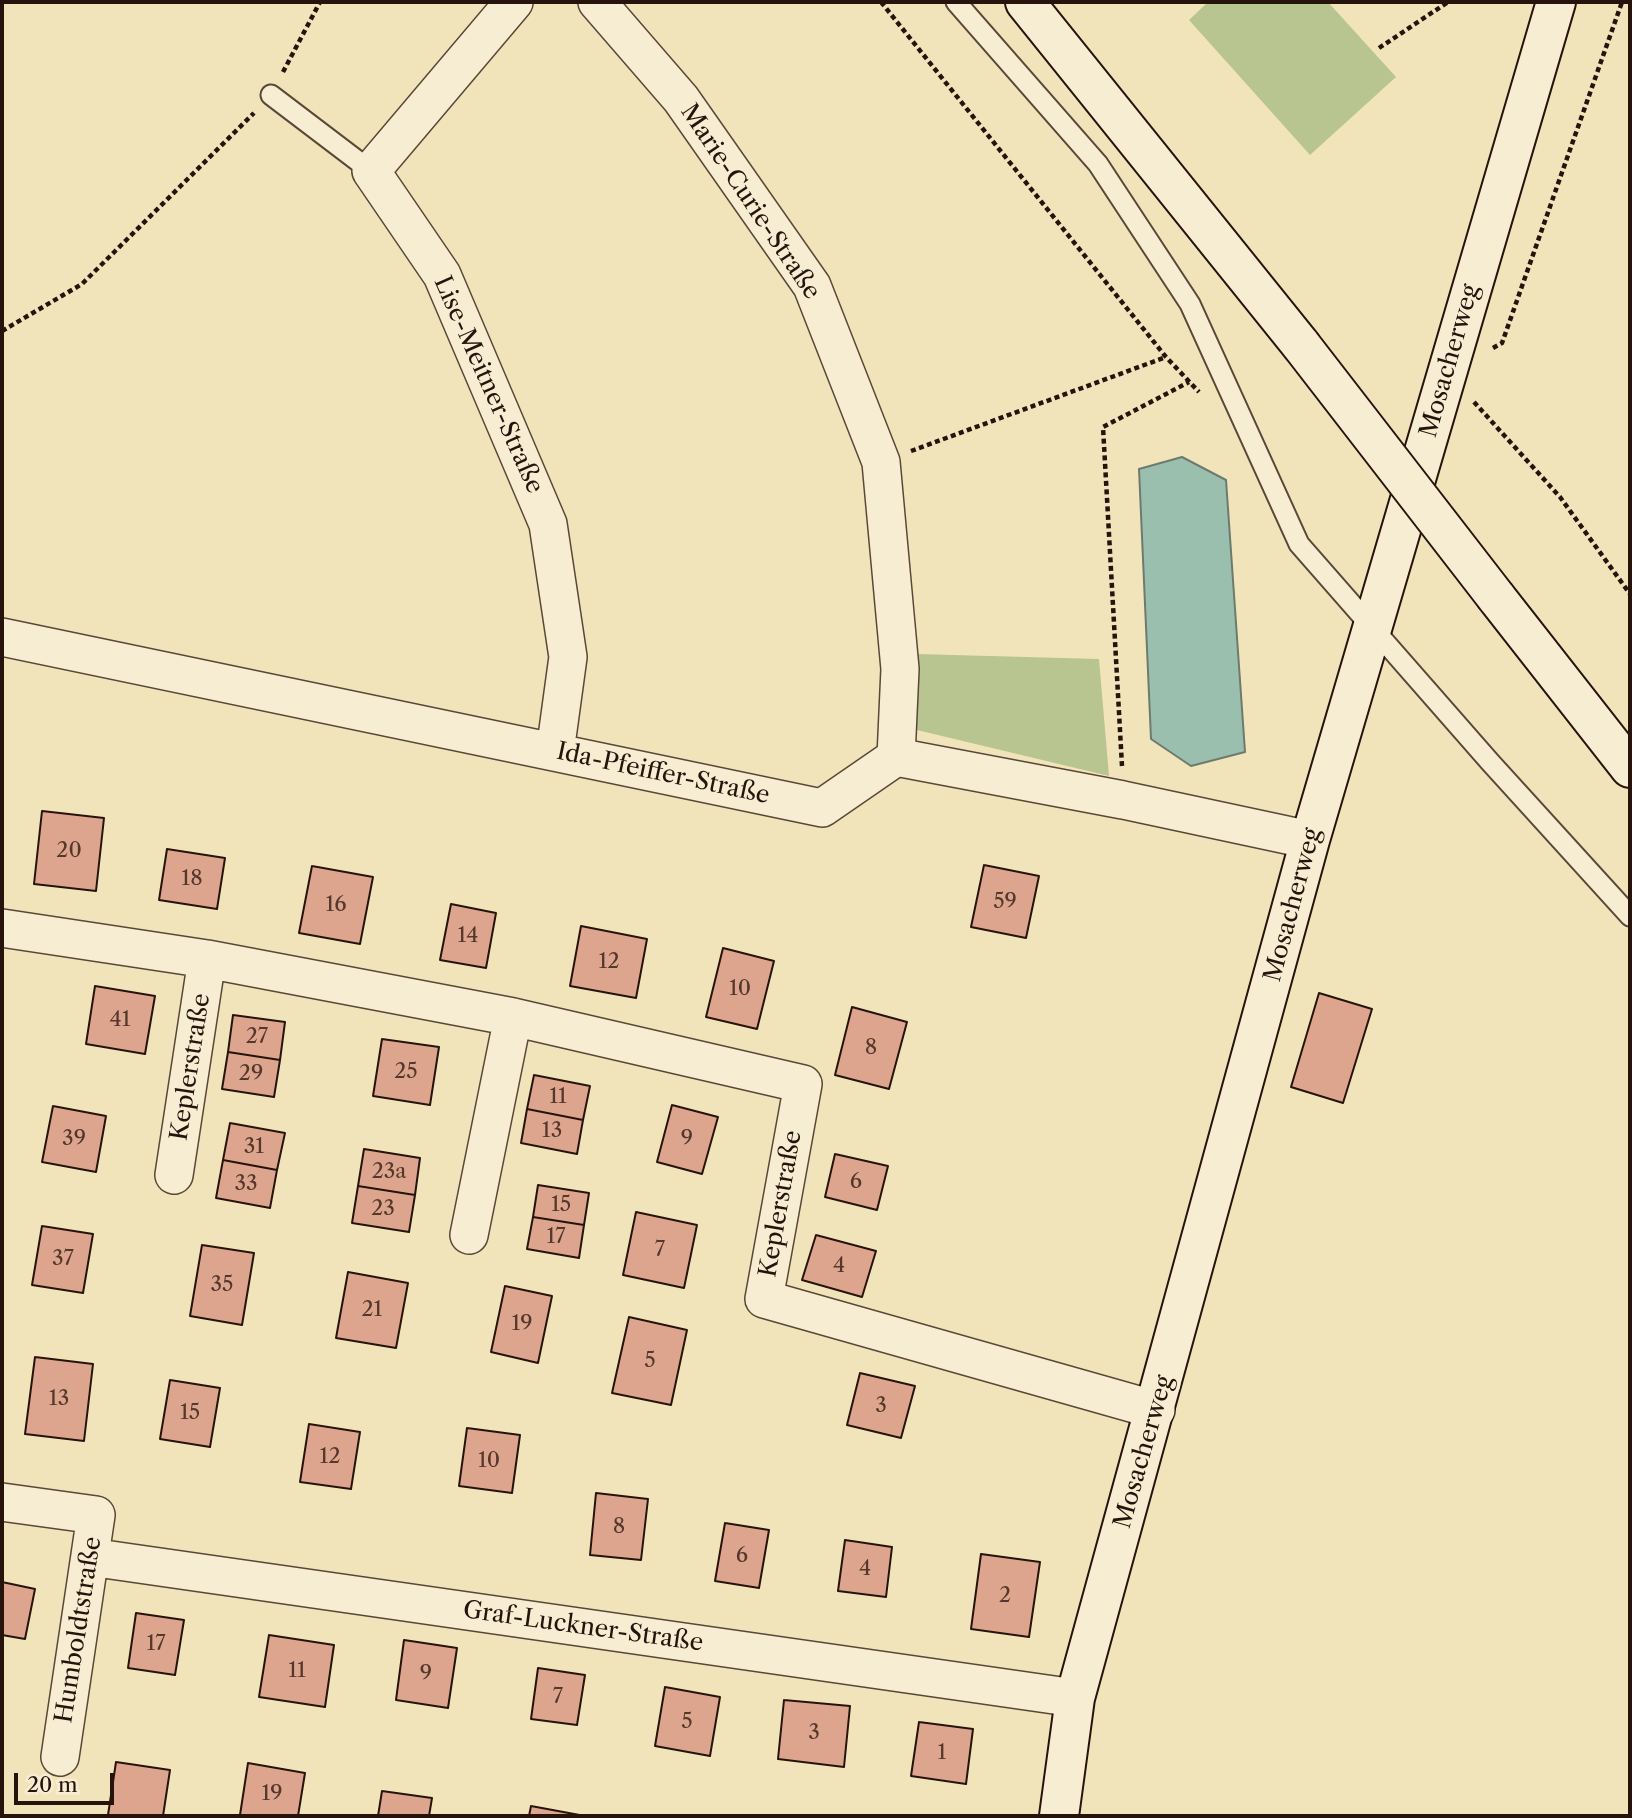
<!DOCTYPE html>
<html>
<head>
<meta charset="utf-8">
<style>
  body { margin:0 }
  #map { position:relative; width:1632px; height:1818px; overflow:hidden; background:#f2e4ba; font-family:"Libre Caslon Text",serif }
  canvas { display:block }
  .frame { position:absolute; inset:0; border:4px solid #26140c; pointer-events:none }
  .scale { position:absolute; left:14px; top:1773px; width:100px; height:32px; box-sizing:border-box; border:4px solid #26140c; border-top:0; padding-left:9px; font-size:21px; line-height:24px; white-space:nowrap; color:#26140c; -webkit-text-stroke:5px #f7edd2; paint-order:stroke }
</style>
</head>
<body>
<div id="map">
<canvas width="1632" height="1818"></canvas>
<div class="frame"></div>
<div class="scale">20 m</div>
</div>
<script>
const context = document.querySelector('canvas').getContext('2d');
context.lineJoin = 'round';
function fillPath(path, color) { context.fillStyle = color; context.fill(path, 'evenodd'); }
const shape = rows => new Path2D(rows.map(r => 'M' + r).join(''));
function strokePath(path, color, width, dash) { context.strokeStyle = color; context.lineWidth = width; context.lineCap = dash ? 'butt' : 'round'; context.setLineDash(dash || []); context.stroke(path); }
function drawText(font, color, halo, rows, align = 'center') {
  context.font = font + ' "Libre Caslon Text",serif'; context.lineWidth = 7; context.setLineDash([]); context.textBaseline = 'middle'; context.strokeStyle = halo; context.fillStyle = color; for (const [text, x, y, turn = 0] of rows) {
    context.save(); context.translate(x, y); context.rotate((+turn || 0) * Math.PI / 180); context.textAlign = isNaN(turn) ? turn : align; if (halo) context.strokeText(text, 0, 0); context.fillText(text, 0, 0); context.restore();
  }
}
fillPath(shape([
  [1208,2,1328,2,1396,77,1310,155,1189,20],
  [917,654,1099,659,1109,776,917,730]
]), '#b8c591');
const water = shape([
  [1182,457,1226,480,1245,752,1191,766,1151,739,1139,469,1182,457]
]);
fillPath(water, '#9bbfaf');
strokePath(water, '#6c7b6e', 2);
const building = shape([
  [42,811,104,818,96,891,34,884,42,811],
  [167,849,225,858,217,909,159,900,167,849],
  [984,865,1039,876,1026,938,971,927,984,865],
  [312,866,373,877,360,944,299,933,312,866],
  [451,904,496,913,486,968,440,960,451,904],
  [581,926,647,939,636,998,570,986,581,926],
  [723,948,774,961,757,1029,706,1017,723,948],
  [95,986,155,996,145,1054,86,1044,95,986],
  [1319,993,1372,1009,1343,1103,1291,1087,1319,993],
  [852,1007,907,1022,889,1089,835,1075,852,1007],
  [233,1015,285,1022,280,1060,228,1052,233,1015],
  [382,1039,439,1047,430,1105,373,1096,382,1039],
  [228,1052,280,1060,274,1097,222,1089,228,1052],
  [534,1075,590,1086,583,1120,527,1109,534,1075],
  [672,1105,718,1117,702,1174,657,1162,672,1105],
  [53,1106,106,1116,96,1172,42,1162,53,1106],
  [527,1109,583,1120,577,1154,521,1143,527,1109],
  [230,1123,285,1133,277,1170,223,1160,230,1123],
  [364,1149,420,1158,415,1195,358,1186,364,1149],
  [835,1154,888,1166,877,1210,825,1197,835,1154],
  [223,1160,277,1170,270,1208,216,1198,223,1160],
  [538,1185,589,1193,584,1225,533,1217,538,1185],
  [358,1186,415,1195,409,1232,352,1223,358,1186],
  [636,1212,697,1225,684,1288,623,1275,636,1212],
  [533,1217,584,1225,579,1258,527,1249,533,1217],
  [42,1226,93,1234,83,1293,32,1285,42,1226],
  [816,1235,876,1251,862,1297,802,1280,816,1235],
  [202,1245,254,1253,242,1325,190,1316,202,1245],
  [348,1272,408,1283,396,1348,336,1338,348,1272],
  [505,1286,552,1296,538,1363,491,1352,505,1286],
  [629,1317,687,1330,671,1405,612,1393,629,1317],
  [35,1357,93,1364,84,1441,25,1434,35,1357],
  [860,1373,915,1386,901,1438,847,1425,860,1373],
  [170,1380,220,1388,210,1447,160,1439,170,1380],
  [309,1424,360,1432,351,1489,300,1482,309,1424],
  [467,1428,520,1435,512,1493,459,1486,467,1428],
  [596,1493,648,1499,641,1560,590,1555,596,1493],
  [725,1523,769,1530,759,1588,715,1581,725,1523],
  [845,1540,892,1547,886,1597,838,1591,845,1540],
  [981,1554,1040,1562,1029,1637,971,1629,981,1554],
  [2,1582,35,1589,25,1639,2,1635,2,1582],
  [136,1613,184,1620,175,1675,128,1668,136,1613],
  [269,1635,334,1645,325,1707,259,1697,269,1635],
  [404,1640,457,1648,448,1708,396,1700,404,1640],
  [538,1668,585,1675,577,1725,531,1719,538,1668],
  [665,1687,720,1697,710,1756,655,1746,665,1687],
  [784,1700,850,1706,844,1767,778,1759,784,1700],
  [919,1722,973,1729,966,1784,911,1776,919,1722],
  [116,1762,170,1770,163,1816,108,1815,116,1762],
  [248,1763,305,1773,298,1816,240,1815,248,1763],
  [382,1791,432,1798,429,1816,378,1816,382,1791],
  [531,1806,585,1816,529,1816,531,1806]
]);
fillPath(building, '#dea58e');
strokePath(building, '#26140c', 2);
const lane = shape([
  [956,2,1098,164,1190,304,1299,544,1490,762,1630,916],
  [271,95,371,171]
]);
const street = shape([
  [514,2,371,171,442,275,548,524,568,657,555,752],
  [597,2,681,99,812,286,881,462,900,669,896,757],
  [2,637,822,808,896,757,1123,800,1310,840],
  [2,928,207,959,513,1017,803,1084,764,1299,1156,1410],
  [174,1175,207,959],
  [469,1235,513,1017],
  [2,1502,96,1515,60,1757],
  [90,1557,1075,1698]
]);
const secondary = shape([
  [1025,2,1301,345],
  [1496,597,1630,768],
  [1059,1816,1075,1698,1310,840,1556,2]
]);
strokePath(lane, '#594838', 23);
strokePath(street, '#594838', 40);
strokePath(secondary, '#26140c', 42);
strokePath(shape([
  [881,2,1166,357,1199,392],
  [1379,48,1448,2],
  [283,72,320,2],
  [2,331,82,284,254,113],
  [1493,348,1502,343,1622,2],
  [1474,402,1560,497,1630,594],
  [911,451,1166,357],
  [1122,766,1103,427,1189,382]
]), '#26140c', 4.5, [5, 3.5]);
strokePath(lane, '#f7edd2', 19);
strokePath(street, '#f7edd2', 37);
strokePath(secondary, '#f7edd2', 38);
const secondaryBridge = shape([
  [1301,345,1496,597]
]);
strokePath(secondaryBridge, '#26140c', 42, []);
strokePath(secondaryBridge, '#f7edd2', 38);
drawText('21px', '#54382c', null, [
  ["20",69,851],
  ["18",192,879],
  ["59",1005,902],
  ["16",336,905],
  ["14",468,936],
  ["12",609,962],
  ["10",740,989],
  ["41",120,1020],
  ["27",257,1037],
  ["8",871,1048],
  ["25",406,1072],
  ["29",251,1074],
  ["11",558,1097],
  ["13",552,1131],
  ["39",74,1139],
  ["9",687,1139],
  ["31",254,1147],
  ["23a",389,1172],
  ["6",856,1182],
  ["33",246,1184],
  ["15",561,1205],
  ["23",383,1209],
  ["17",556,1237],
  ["7",660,1250],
  ["37",63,1259],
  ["4",839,1266],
  ["35",222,1285],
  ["21",372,1310],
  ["19",522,1324],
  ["5",650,1361],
  ["13",59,1399],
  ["3",881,1406],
  ["15",190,1413],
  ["12",330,1457],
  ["10",489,1461],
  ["8",619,1527],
  ["6",742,1556],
  ["4",865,1569],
  ["2",1005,1596],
  ["17",156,1644],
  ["11",297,1671],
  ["9",426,1674],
  ["7",558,1697],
  ["5",687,1722],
  ["3",814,1733],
  ["1",942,1753],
  ["19",272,1794]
]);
drawText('24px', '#26140c', '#f7edd2', [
  ["Marie-Curie-Straße",750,202,56],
  ["Mosacherweg",1450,361,-74],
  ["Lise-Meitner-Straße",488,385,66],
  ["Ida-Pfeiffer-Straße",663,774,12],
  ["Mosacherweg",1293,905,-75],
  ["Keplerstraße",191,1067,-81],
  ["Keplerstraße",781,1204,-80],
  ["Mosacherweg",1144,1452,-74],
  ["Graf-Luckner-Straße",583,1627,8],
  ["Humboldtstraße",79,1630,-81]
]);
</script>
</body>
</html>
